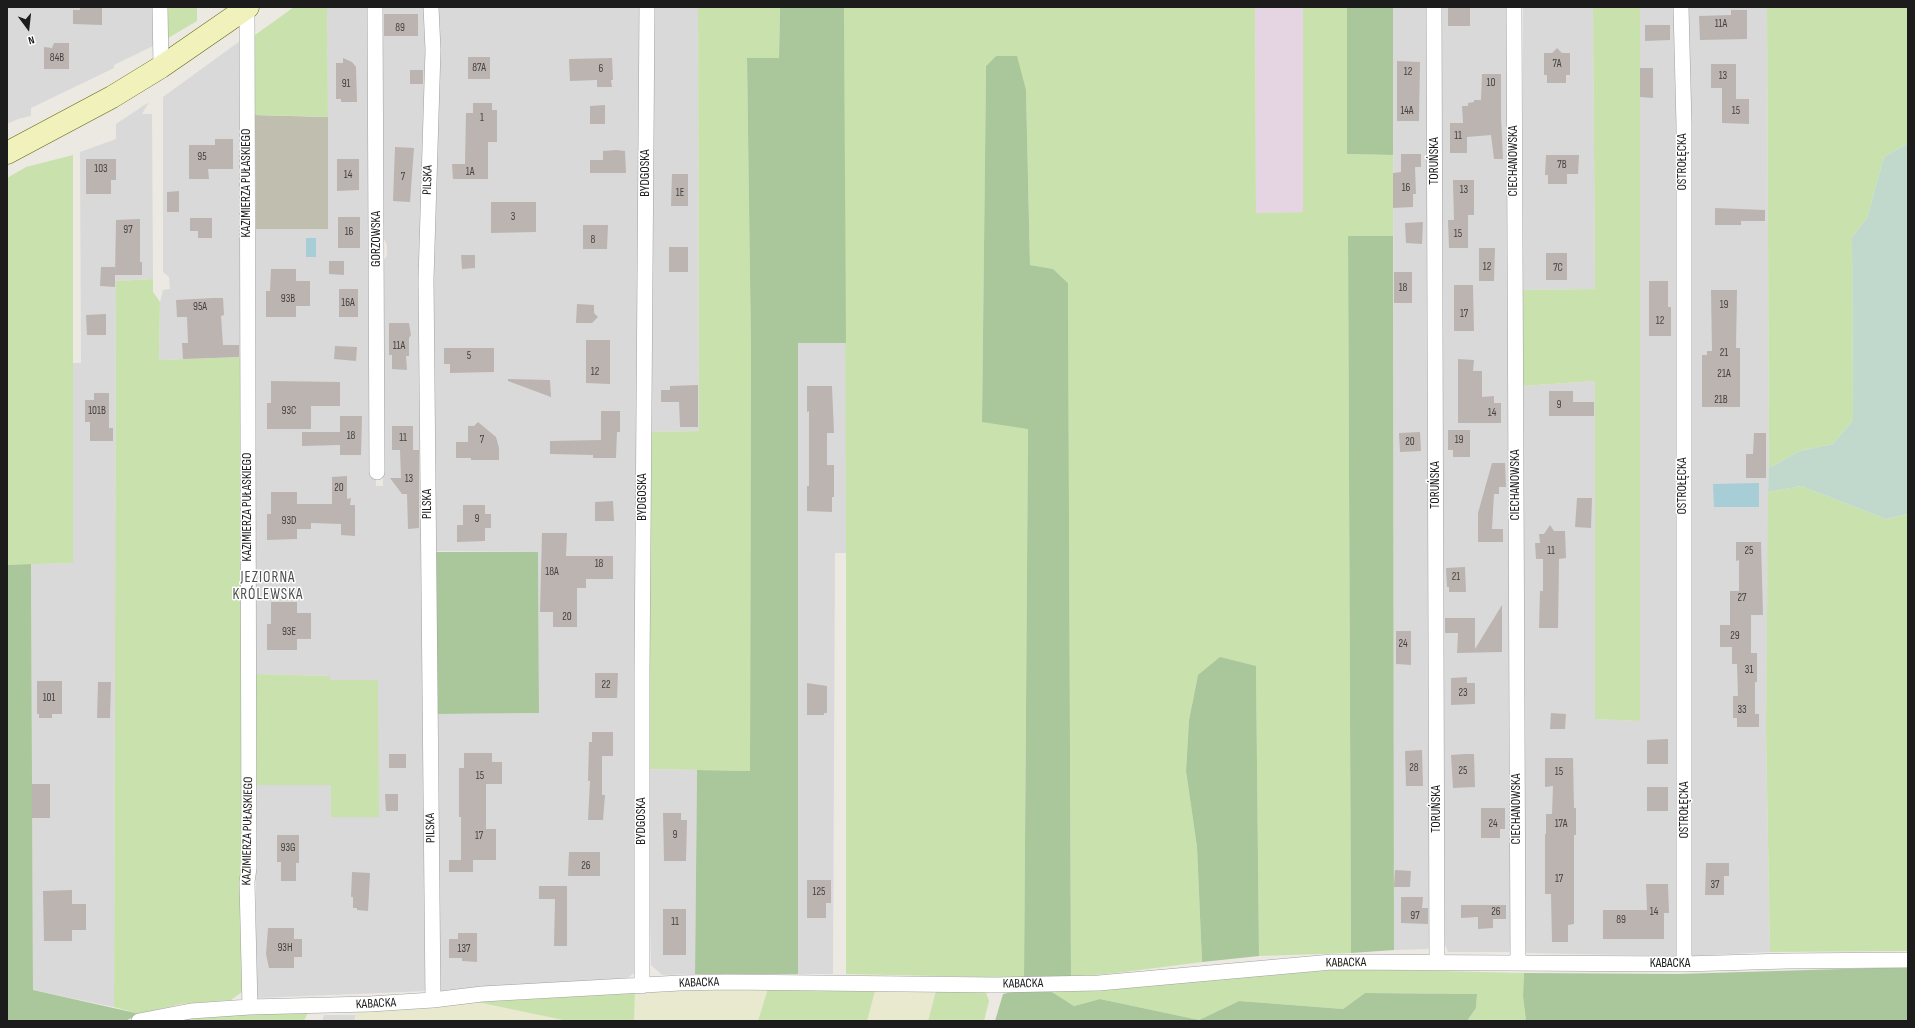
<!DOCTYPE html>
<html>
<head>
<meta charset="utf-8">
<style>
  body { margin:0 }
  #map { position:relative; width:1915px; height:1028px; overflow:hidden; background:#ece9e3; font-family:"Sofia Sans Condensed",sans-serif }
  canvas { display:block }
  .frame { position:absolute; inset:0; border:8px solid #1c1c1c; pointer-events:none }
  .north { position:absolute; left:8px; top:8px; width:40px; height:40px; -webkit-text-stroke:3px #fff; paint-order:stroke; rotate:165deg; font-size:11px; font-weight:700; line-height:16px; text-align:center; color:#1c1c1c }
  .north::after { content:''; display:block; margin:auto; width:14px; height:18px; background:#1c1c1c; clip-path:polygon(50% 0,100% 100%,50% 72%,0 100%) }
</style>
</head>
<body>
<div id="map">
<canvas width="1915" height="1028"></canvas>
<div class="frame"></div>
<div class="north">N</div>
</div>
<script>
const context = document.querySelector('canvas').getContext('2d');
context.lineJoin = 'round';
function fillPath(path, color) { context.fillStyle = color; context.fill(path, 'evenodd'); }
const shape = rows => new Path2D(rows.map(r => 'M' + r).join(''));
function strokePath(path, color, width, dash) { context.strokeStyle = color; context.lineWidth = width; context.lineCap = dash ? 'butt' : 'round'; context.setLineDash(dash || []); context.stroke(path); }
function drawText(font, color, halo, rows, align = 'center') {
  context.font = font + ' "Sofia Sans Condensed",sans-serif'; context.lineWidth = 3; context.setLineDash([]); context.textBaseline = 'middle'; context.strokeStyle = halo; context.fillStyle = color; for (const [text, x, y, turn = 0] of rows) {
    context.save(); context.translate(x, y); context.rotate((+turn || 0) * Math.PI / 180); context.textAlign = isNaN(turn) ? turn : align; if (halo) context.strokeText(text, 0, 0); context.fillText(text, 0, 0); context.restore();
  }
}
fillPath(shape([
  [7,7,155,7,155,45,114,65,114,68,31,108,31,116,18,119,7,124],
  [327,7,371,7,370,477,376,478,376,486,383,486,381,263,387,256,387,245,381,234,380,7,426,7,428,991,256,998,256,785,331,785,331,817,379,816,330,680,330,676,255,674,256,229,328,228],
  [434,7,642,7,637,971,627,978,442,991,435,986,439,796,438,714,539,713,538,552,433,551,431,278],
  [651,7,698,7,699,431,648,432],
  [1393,7,1430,7,1433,942,1428,949,1394,950],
  [1439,7,1510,7,1514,945,1509,952,1448,952,1443,939],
  [1523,7,1593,7,1595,289,1523,290],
  [1640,7,1676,7,1680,796,1676,956,1527,953,1524,947,1523,386,1595,381,1595,719,1640,721],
  [1687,7,1767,7,1769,468,1766,730,1770,952,1692,956],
  [240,41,241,357,159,360,160,302,163,290,170,289,169,277,163,272,163,97],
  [149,102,142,114,152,114,153,279,116,281,114,1007,33,990,31,564,73,563,73,363,81,363,80,152,116,139,116,124],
  [798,342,846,343,846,553,835,553,833,974,798,974],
  [649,769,697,770,695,974,662,975,651,965,649,872],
  [324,1015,356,1015,354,1021,322,1021]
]), '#dad9d9');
fillPath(shape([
  [1255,7,1303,7,1303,212,1256,213]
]), '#e5d5e2');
fillPath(shape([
  [255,115,328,117,328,229,256,229]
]), '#c0bfaf');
fillPath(shape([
  [733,988,768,988,758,1021,634,1021,635,993],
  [875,991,936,991,928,1021,867,1021],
  [477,1002,568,1021,354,1021,358,1009]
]), '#e9e9cf');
fillPath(shape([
  [163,7,197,7,197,21,163,41],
  [294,7,327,7,328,117,255,115,255,35],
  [698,7,780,7,779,58,747,58,751,351,750,771,649,769,648,432,699,431],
  [844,7,1255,7,1256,213,1303,212,1303,7,1347,7,1347,154,1393,155,1393,236,1348,236,1351,953,1259,956,1256,666,1198,675,1189,720,1186,771,1197,847,1202,962,1116,973,1071,977,1068,283,1053,269,1030,265,1026,90,996,56,986,66,982,421,1028,428,1024,978,846,974,846,553],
  [1593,7,1640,7,1640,721,1595,719,1595,381,1523,386,1523,290,1595,289],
  [1767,7,1908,7,1908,143,1884,157,1867,218,1852,237,1853,420,1833,444,1800,451,1769,468],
  [73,155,73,563,7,565,7,178,26,167],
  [153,279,153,292,160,302,159,360,241,357,242,992,231,1000,181,1004,140,1014,114,1007,116,281],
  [1801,486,1886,519,1908,514,1908,951,1770,952,1766,730,1768,492],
  [255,674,330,676,330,680,378,680,379,817,331,817,331,785,256,785],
  [1332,970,1400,970,1524,973,1523,996,1526,1021,1467,1021,1476,1008,1477,994,1365,993,1343,1009,1239,1001,1199,1020,1100,999,1074,1006,1052,992,1276,973],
  [768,988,875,991,867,1021,758,1021],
  [985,990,989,1001,984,1021,928,1021,936,991],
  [635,993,634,1021,568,1021,477,1002],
  [310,1008,304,1021,158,1021]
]), '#c9e2ad');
fillPath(shape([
  [780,7,844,7,846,343,798,343,798,974,695,974,697,770,750,771,751,351,747,58,779,58],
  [1347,7,1393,7,1393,155,1347,154],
  [996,56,1017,56,1026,90,1030,265,1053,269,1068,283,1071,977,1024,978,1028,429,982,422,986,66],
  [1348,236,1393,236,1394,950,1351,953],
  [433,552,538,552,539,713,438,714],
  [31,564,33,990,140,1014,125,1021,7,1021,7,565],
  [1220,657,1256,666,1259,956,1202,962,1197,847,1186,771,1189,720,1198,675],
  [1908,967,1908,1021,1526,1021,1523,996,1524,973,1678,974],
  [1016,991,1052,992,1074,1006,1100,999,1199,1020,1239,1001,1343,1009,1365,993,1477,994,1476,1008,1467,1021,995,1021,1003,994]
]), '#aac79b');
fillPath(shape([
  [1908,143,1908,514,1886,519,1801,486,1768,492,1769,468,1800,451,1833,444,1853,420,1852,237,1867,218,1884,157]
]), '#c1d9cd');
fillPath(shape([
  [306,238,316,238,316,257,306,257],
  [1759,483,1759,507,1714,507,1713,484]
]), '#a7cdd6');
fillPath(shape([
  [80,7,102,7,102,25,73,24,73,10,80,10],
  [1448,7,1470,7,1470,26,1448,26],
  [1731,10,1747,10,1747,39,1700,40,1699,16,1731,15],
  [384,14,418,14,418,36,384,36],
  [1645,25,1670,25,1670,40,1645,41],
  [54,43,69,43,69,69,44,69,44,47,52,48],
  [1557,48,1562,53,1570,53,1570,75,1566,75,1566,83,1547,83,1547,75,1544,75,1544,53,1552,53],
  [468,57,490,57,490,79,468,79],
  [343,58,352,62,356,67,357,102,341,102,341,99,336,99,336,63,343,63],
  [612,58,613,80,611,80,612,87,597,87,597,80,570,81,569,59],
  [1397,61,1420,62,1419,121,1397,121],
  [1711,64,1736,64,1736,99,1749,99,1749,124,1722,123,1722,88,1711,88],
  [1640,68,1653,68,1653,98,1640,97],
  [410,70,423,70,423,84,410,84],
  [1482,74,1501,74,1501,116,1503,159,1494,159,1491,135,1467,137,1467,153,1450,153,1450,123,1463,123,1462,106,1468,106,1468,103,1474,102,1474,100,1481,100],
  [473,103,492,103,492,110,497,110,497,142,488,142,488,179,453,179,452,164,465,164,466,113,473,113],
  [605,105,605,124,590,124,590,106],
  [215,139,233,139,233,169,208,169,209,179,189,179,189,145,215,145],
  [395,147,414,148,410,202,393,201],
  [616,150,625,151,626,173,590,173,590,160,603,160,603,151],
  [1401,154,1421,154,1421,167,1415,167,1416,194,1413,194,1413,207,1393,208,1393,173,1401,172],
  [1546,155,1579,155,1578,174,1567,174,1567,184,1548,184,1548,175,1545,175],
  [86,159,116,159,116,180,111,180,111,194,86,194],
  [337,159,359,159,359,190,337,191],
  [672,174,688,174,688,206,671,206],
  [1453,180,1474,180,1474,215,1468,215,1468,248,1449,248,1448,220,1454,220],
  [179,191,179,212,167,212,167,192],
  [491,202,536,202,536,232,491,233],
  [1715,208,1765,210,1765,221,1741,221,1741,225,1715,225],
  [338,217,360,217,360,248,338,248],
  [190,218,212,218,212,238,198,238,198,231,190,231],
  [140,219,140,262,142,262,142,275,115,275,116,220],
  [1423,222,1422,244,1406,243,1405,223],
  [583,225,608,225,607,249,583,249],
  [669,247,688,247,688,272,669,272],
  [1479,248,1495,248,1494,281,1479,281],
  [1546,253,1567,253,1567,280,1546,280],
  [461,255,475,255,475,268,462,269],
  [329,261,344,261,344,275,329,274],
  [101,267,115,267,115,287,100,286],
  [271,269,296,269,296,281,310,281,310,306,296,306,296,317,266,317,266,291,270,291],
  [1394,272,1412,272,1412,303,1394,303],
  [1649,281,1668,281,1668,307,1671,307,1671,336,1649,336],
  [1454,285,1473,285,1474,331,1454,331],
  [339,289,358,289,358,317,339,317],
  [1711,290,1737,290,1736,348,1740,348,1740,407,1702,407,1702,355,1707,355,1707,351,1712,351],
  [213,298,223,298,224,315,221,316,223,345,239,345,239,357,183,359,182,343,188,343,187,317,177,317,176,300],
  [577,304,594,305,594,313,598,317,592,323,576,323],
  [106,314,106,335,87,335,86,315],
  [389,323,409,323,411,335,409,338,409,356,406,356,407,370,392,369,392,355,389,355],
  [586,340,610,340,610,384,586,383],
  [335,346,357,347,356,361,334,359],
  [444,348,494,348,494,372,450,373,450,364,444,364],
  [1458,359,1474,360,1473,371,1482,371,1482,397,1494,396,1494,403,1501,403,1501,423,1458,423],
  [508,379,550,380,551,397,508,381],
  [271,381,340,382,340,406,311,406,311,429,267,429,267,403,271,403],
  [698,385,698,427,680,427,679,402,661,402,661,390,670,390,670,386],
  [807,386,832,386,834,433,827,433,827,465,834,465,834,497,832,497,832,512,807,511,807,486,809,486,809,411,807,412],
  [1549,391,1573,391,1573,402,1594,402,1594,416,1549,416],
  [94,393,109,393,109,428,113,428,113,441,90,441,90,422,85,422,85,400,94,400],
  [601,411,620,411,620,432,617,432,616,458,593,458,593,455,550,454,550,441,601,440],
  [340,416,362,416,361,455,340,455,340,445,302,446,302,432,340,432],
  [478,422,496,437,499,448,499,460,471,460,471,458,456,458,456,442,468,442,468,426,474,426],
  [392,426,413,426,413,450,419,450,419,528,408,529,407,494,402,494,390,478,401,478,400,450,392,450],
  [1448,430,1470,430,1470,457,1453,457,1453,450,1448,450],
  [1420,432,1421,451,1400,452,1399,433],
  [1754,433,1766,433,1766,478,1746,478,1746,454,1753,454],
  [1492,463,1505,463,1506,487,1499,487,1499,494,1494,494,1492,529,1503,529,1503,542,1478,542,1478,513],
  [347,476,347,499,351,498,350,505,355,505,355,536,341,535,341,524,311,523,311,529,297,529,297,539,267,540,267,514,271,514,271,492,297,492,297,504,332,504,332,477],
  [1577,498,1592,498,1591,528,1575,527],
  [613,501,614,521,595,521,595,502],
  [463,505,485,505,485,514,491,514,491,528,485,528,485,541,457,542,457,525,463,525],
  [1550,525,1554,531,1565,531,1566,558,1559,559,1558,628,1539,628,1540,591,1543,591,1543,559,1536,559,1535,543,1540,543,1539,534,1544,534],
  [542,533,567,533,566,556,613,556,613,579,586,579,586,588,577,588,577,627,553,627,553,612,540,612],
  [1736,542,1761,542,1763,615,1751,615,1751,653,1757,653,1757,682,1755,682,1755,714,1759,714,1759,727,1737,727,1737,718,1733,718,1733,696,1738,696,1737,664,1732,664,1732,647,1720,647,1720,625,1730,625,1730,591,1739,591,1739,560,1736,561],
  [1465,567,1466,592,1449,592,1449,587,1447,587,1446,568],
  [271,602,297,602,297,613,311,613,311,639,297,639,297,650,267,650,267,624,271,624],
  [1502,605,1502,652,1457,653,1458,633,1445,633,1445,618,1475,618,1475,649],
  [1396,631,1411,631,1411,665,1396,664],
  [595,673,618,673,617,698,595,698],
  [1467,677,1467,683,1475,683,1475,704,1451,705,1451,678],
  [37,681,62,681,62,714,52,714,52,718,39,718,39,714,37,714],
  [98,682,111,682,110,718,97,718],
  [807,683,827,686,827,713,824,713,824,715,807,715],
  [1551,713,1566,714,1565,729,1550,729],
  [592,732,613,732,613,756,602,756,602,795,605,795,603,820,588,820,590,781,588,781,589,742,592,742],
  [1668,739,1668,764,1647,764,1647,740],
  [1422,750,1423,786,1406,786,1405,751],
  [464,753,492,753,492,762,502,762,502,784,486,784,486,829,496,829,496,860,473,860,473,872,449,872,449,860,461,860,461,817,459,817,459,768,464,768],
  [389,754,406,754,406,768,389,768],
  [1465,754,1474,754,1475,787,1453,788,1451,755],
  [1545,758,1573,758,1574,808,1576,808,1576,835,1574,835,1574,924,1568,925,1568,942,1552,942,1551,894,1545,894,1545,834,1546,834,1546,814,1552,814,1553,786,1545,787],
  [32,784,50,784,50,818,32,818],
  [1647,787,1668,787,1668,811,1647,811],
  [385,794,398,794,398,811,386,811],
  [1481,808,1505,808,1505,829,1500,829,1500,838,1481,838],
  [663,813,681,813,681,820,687,820,686,861,664,861],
  [277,835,299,835,299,863,296,863,296,881,281,881,281,862,277,862],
  [569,852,600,852,600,876,568,876],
  [1706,863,1729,863,1729,876,1724,876,1724,895,1705,895],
  [1395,870,1411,871,1410,887,1394,887],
  [352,872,370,873,368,911,357,910,357,908,353,908,353,897,351,897],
  [807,880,831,880,831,903,826,903,826,918,807,918],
  [1646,884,1668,884,1669,913,1664,913,1664,939,1603,939,1603,910,1647,910],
  [539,886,567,886,567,946,554,946,555,899,539,899],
  [72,890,72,904,86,904,86,930,72,930,72,941,44,941,43,891],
  [1401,897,1423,897,1422,908,1428,908,1428,924,1401,923],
  [1461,905,1506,905,1506,919,1493,919,1493,928,1478,929,1478,917,1461,918],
  [663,909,686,909,686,955,663,955],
  [268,928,294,928,294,939,302,939,302,957,294,957,294,968,269,968,266,954],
  [458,933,477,933,477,962,462,961,462,958,449,958,449,939,458,939]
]), '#bcb4b0');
const street = shape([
  [160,7,161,67],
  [375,7,377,472],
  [431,7,433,50,426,279,433,1000],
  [1434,7,1437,963],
  [1514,7,1518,963],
  [1681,7,1684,125,1684,964],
  [247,8,249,868,247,882,250,1007],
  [642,986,642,671,647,7],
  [139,1021,191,1011,250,1007,370,1004,433,1000,482,994,680,983,727,982,996,985,1099,983,1332,962,1684,964,1787,961,1908,960]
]);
const secondary = shape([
  [7,153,112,97,161,67,248,7]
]);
strokePath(street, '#a0a0a0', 16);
strokePath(secondary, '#60660f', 23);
strokePath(street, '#fff', 15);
strokePath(secondary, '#f1f2bb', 22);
drawText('11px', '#444241', null, [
  ["11A",1721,24],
  ["89",400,28],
  ["84B",57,58],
  ["7A",1557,64],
  ["87A",479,68],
  ["6",601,69],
  ["12",1408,72],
  ["13",1723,76],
  ["10",1491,83],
  ["91",346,84],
  ["14A",1407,111],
  ["15",1736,111],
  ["1",482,118],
  ["11",1458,136],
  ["95",202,157],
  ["7B",1562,165],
  ["103",101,169],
  ["1A",470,172],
  ["14",348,175],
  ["7",403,177],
  ["16",1406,188],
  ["13",1464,190],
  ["1E",680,193],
  ["3",513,217],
  ["97",128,230],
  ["16",349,232],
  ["15",1458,234],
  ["8",593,240],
  ["12",1487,267],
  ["7C",1558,268],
  ["18",1403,288],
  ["93B",288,299],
  ["16A",348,303],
  ["19",1724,305],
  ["95A",200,307],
  ["17",1464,314],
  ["12",1660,321],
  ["11A",399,346],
  ["21",1724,353],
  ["5",469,356],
  ["12",595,372],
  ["21A",1724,374],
  ["21B",1721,400],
  ["9",1559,405],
  ["101B",97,411],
  ["93C",289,411],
  ["14",1492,413],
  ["18",351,436],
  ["11",403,438],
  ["7",482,440],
  ["19",1459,440],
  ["20",1410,442],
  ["13",409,479],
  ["20",339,488],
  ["9",477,519],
  ["93D",289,521],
  ["11",1551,551],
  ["25",1749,551],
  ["18",599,564],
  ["18A",552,572],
  ["21",1456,577],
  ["27",1742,598],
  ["20",567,617],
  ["93E",289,632],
  ["29",1735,636],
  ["24",1403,644],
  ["31",1749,670],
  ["22",606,685],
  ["23",1463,693],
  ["101",49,698],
  ["33",1742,710],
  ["28",1414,768],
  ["25",1463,771],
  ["15",1559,772],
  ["15",480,776],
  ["24",1493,824],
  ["17A",1561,824],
  ["9",675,835],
  ["17",479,836],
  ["93G",288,848],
  ["26",586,866],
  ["17",1559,879],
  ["37",1715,885],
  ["125",819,892],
  ["26",1496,912],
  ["14",1654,912],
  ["97",1415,916],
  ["89",1621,920],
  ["11",675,922],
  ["93H",285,948],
  ["137",464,949]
]);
drawText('13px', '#1c1c1c', '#fff', [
  ["TORUŃSKA",1435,161,-90],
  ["CIECHANOWSKA",1514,161,-90],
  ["OSTROŁĘCKA",1683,162,-90],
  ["BYDGOSKA",646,173,-90],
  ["PILSKA",428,180,-88],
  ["KAZIMIERZA PUŁASKIEGO",247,183,-90],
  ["GORZOWSKA",377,239,-90],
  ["TORUŃSKA",1436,485,-90],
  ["CIECHANOWSKA",1516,485,-90],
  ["OSTROŁĘCKA",1683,486,-90],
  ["BYDGOSKA",643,497,-90],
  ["PILSKA",428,504,-90],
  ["KAZIMIERZA PUŁASKIEGO",248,507,-90],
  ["TORUŃSKA",1437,809,-90],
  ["CIECHANOWSKA",1517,809,-90],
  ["OSTROŁĘCKA",1685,810,-90],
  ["BYDGOSKA",642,821,-90],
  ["PILSKA",431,828,-91],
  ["KAZIMIERZA PUŁASKIEGO",248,831,-89],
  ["KABACKA",1346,963,-1],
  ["KABACKA",1670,964],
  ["KABACKA",699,983,-2],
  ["KABACKA",1023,984,-1],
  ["KABACKA",376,1004,-3]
]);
context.letterSpacing = '1px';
drawText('15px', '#4f4f4f', '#fff', [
  ["JEZIORNA",268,578],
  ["KRÓLEWSKA",268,595]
]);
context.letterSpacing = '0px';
</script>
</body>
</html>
